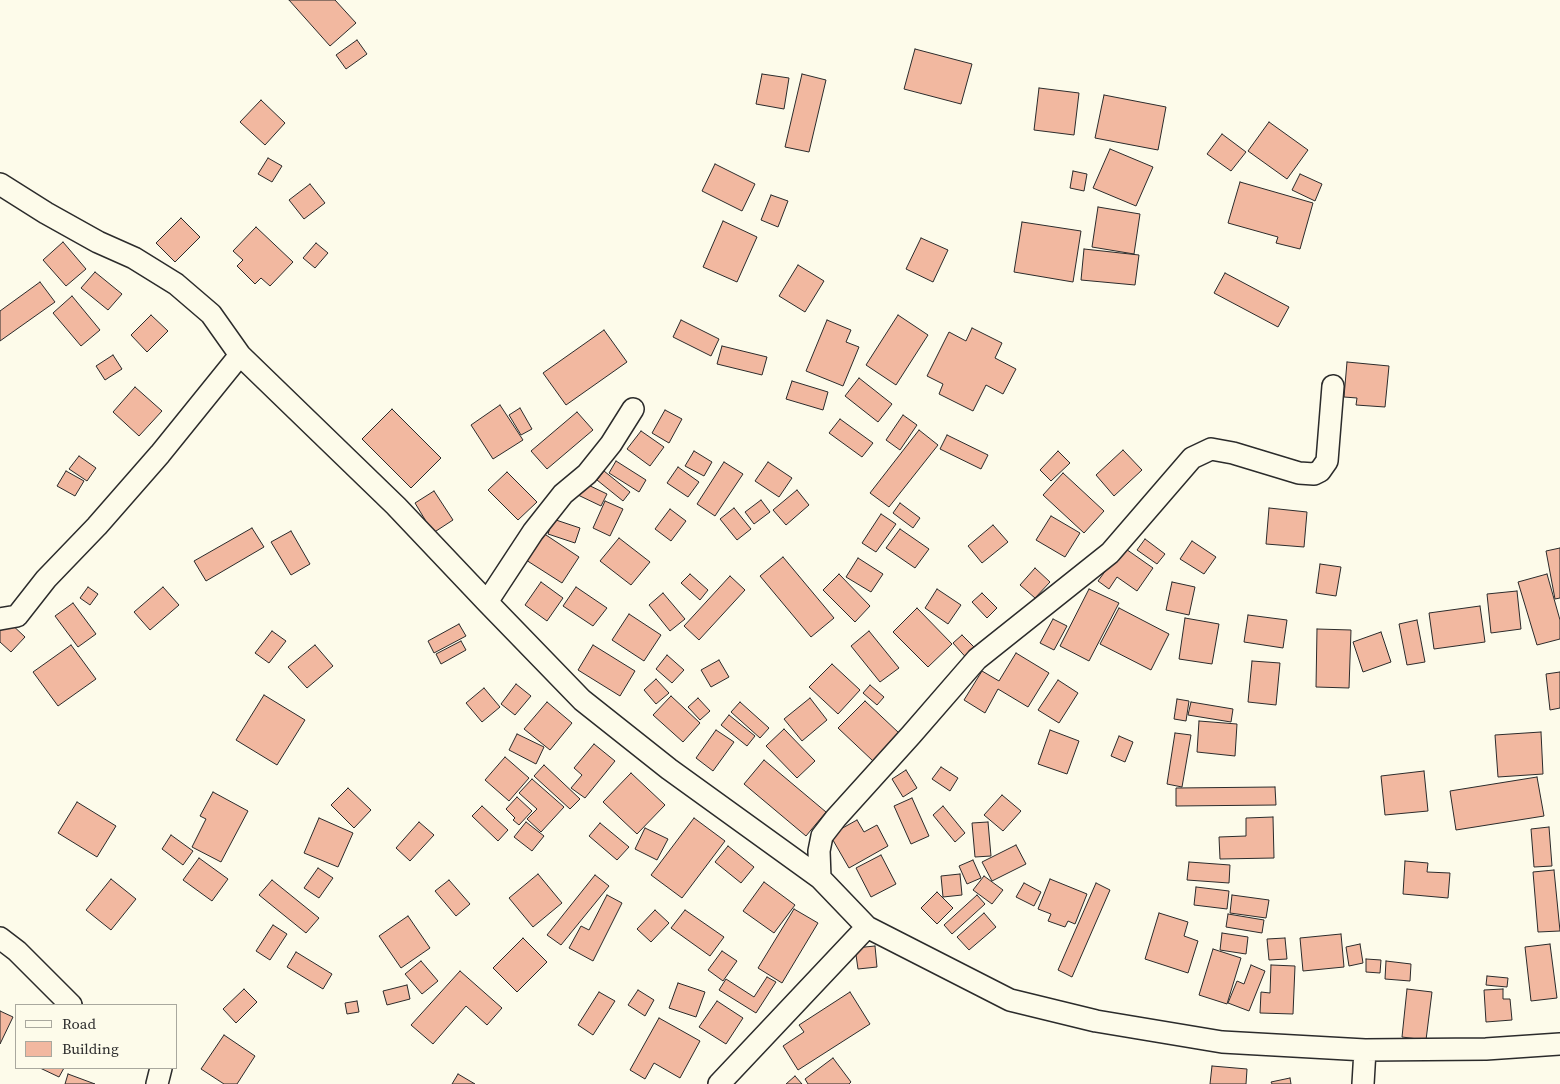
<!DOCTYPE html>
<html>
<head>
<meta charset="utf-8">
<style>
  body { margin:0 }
  #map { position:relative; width:1560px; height:1084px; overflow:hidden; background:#fdfbea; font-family:"Source Serif 4",serif }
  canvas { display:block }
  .legend { position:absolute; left:15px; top:1004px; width:162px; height:65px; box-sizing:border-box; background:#fdfbea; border:1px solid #a9a89e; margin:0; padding:6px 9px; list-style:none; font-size:15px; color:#2b2b2b }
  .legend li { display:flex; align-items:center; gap:10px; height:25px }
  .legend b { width:25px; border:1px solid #a9a89e }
</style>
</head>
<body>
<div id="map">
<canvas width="1560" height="1084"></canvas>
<ul class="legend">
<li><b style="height:6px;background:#fdfbea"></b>Road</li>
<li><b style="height:14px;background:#f2b8a0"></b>Building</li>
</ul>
</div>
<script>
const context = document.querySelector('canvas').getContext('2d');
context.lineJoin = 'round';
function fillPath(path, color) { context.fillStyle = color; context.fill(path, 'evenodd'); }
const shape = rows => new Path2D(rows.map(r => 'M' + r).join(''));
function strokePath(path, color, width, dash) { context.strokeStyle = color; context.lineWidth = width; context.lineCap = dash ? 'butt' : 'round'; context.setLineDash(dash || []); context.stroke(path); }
const building = shape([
  [289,0,335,0,356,23,330,46,289,0],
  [357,40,367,54,346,69,336,55,357,40],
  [915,49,972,64,961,104,904,89,915,49],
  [762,74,789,78,784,109,756,104,762,74],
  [802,74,826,80,809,152,785,147,802,74],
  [1039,88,1079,93,1074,135,1034,130,1039,88],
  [1104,95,1166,107,1158,150,1095,138,1104,95],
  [261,100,285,123,265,145,240,122,261,100],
  [1269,122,1308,150,1287,179,1248,151,1269,122],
  [1222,134,1246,152,1231,171,1207,154,1222,134],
  [1110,149,1153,167,1136,206,1093,188,1110,149],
  [268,158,282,166,272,182,258,174,268,158],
  [715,164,755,184,742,211,702,191,715,164],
  [1073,171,1087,174,1084,191,1070,188,1073,171],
  [1300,174,1322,184,1315,201,1292,190,1300,174],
  [1240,182,1313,203,1300,249,1276,243,1278,237,1228,223,1240,182],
  [310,184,325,203,304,219,289,200,310,184],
  [771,195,788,201,778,227,761,220,771,195],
  [1098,207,1140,214,1134,254,1092,247,1098,207],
  [181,218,200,237,175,262,156,243,181,218],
  [723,221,757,237,737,282,703,267,723,221],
  [1022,222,1081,231,1073,282,1014,272,1022,222],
  [256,227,293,262,270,286,261,278,255,284,237,266,243,260,233,251,256,227],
  [921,238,948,250,933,282,906,269,921,238],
  [63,242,86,269,66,286,43,260,63,242],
  [316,243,328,253,315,268,303,258,316,243],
  [1084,249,1139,255,1135,285,1081,280,1084,249],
  [798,265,824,281,805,312,779,296,798,265],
  [95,272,122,294,108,310,81,288,95,272],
  [1225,273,1289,307,1278,327,1214,293,1225,273],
  [40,282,55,302,0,341,0,311,40,282],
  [72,296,100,330,81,346,53,313,72,296],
  [151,315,168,331,147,352,131,335,151,315],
  [898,315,928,335,896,385,866,365,898,315],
  [681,320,719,339,711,356,673,337,681,320],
  [827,320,851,330,846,342,859,347,843,386,806,371,827,320],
  [972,328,1002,343,995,358,1016,369,1003,394,986,385,973,411,939,394,943,384,927,376,949,332,966,341,972,328],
  [604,330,627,362,566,405,543,373,604,330],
  [722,346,767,357,762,375,717,364,722,346],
  [113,355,122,369,105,380,96,366,113,355],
  [1347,362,1389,366,1385,407,1356,405,1357,398,1344,397,1347,362],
  [859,378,892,404,878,422,845,396,859,378],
  [792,381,828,392,823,410,786,399,792,381],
  [135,387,162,411,139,436,113,412,135,387],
  [500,405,523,440,493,459,471,425,500,405],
  [520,408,532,429,521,435,509,415,520,408],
  [392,409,441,458,411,488,362,439,392,409],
  [665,410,682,419,669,443,652,433,665,410],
  [577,412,593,430,547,469,531,451,577,412],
  [903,415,917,425,900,450,886,440,903,415],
  [840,419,873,443,862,457,829,433,840,419],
  [919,430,938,445,889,507,870,493,919,430],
  [641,431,664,447,650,466,627,449,641,431],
  [947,435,988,455,981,469,940,449,947,435],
  [1123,450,1142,470,1114,496,1096,475,1123,450],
  [694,451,712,462,704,476,685,466,694,451],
  [1058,451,1070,463,1051,481,1040,470,1058,451],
  [79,456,96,468,87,481,69,469,79,456],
  [616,461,646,480,639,492,609,473,616,461],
  [724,462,743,474,715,516,697,504,724,462],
  [768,462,792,478,779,497,755,481,768,462],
  [678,467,699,482,688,497,667,483,678,467],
  [66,471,84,481,75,496,57,486,66,471],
  [604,471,630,492,623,501,597,480,604,471],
  [507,472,537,502,518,520,488,490,507,472],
  [1063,473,1104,511,1084,533,1043,495,1063,473],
  [584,483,607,494,601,506,578,495,584,483],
  [797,490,809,505,786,525,773,510,797,490],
  [434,491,453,520,433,533,415,503,434,491],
  [761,500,770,512,754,524,745,512,761,500],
  [605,501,623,509,610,536,593,528,605,501],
  [900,503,920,518,913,528,893,513,900,503],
  [734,508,751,529,737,540,720,519,734,508],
  [1269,508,1307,512,1304,547,1266,544,1269,508],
  [670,509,686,521,671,541,655,529,670,509],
  [881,514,896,524,876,552,862,543,881,514],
  [1051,516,1080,533,1065,557,1036,540,1051,516],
  [553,519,580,528,575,543,548,534,553,519],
  [993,525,1008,542,982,563,968,546,993,525],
  [252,528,264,547,206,581,194,561,252,528],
  [900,529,929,549,915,568,886,548,900,529],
  [291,531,310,564,291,575,271,542,291,531],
  [543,533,579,557,562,583,526,560,543,533],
  [619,538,650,562,631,585,600,561,619,538],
  [1145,539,1165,554,1157,564,1137,550,1145,539],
  [1192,541,1216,557,1204,574,1180,559,1192,541],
  [1123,547,1153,568,1137,591,1117,577,1109,589,1098,581,1123,547],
  [1560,548,1560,598,1555,599,1546,551,1560,548],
  [783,557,834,618,811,637,760,576,783,557],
  [858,558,883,574,871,592,846,577,858,558],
  [1320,564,1341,567,1336,596,1316,593,1320,564],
  [1035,568,1050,582,1035,598,1020,585,1035,568],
  [690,574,708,590,700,600,681,583,690,574],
  [839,574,870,606,855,622,823,590,839,574],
  [1547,574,1560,620,1560,639,1537,645,1518,582,1547,574],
  [730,576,745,590,699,640,684,626,730,576],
  [541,582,563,598,547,621,525,605,541,582],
  [1172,582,1195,587,1189,615,1166,610,1172,582],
  [88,587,98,594,90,605,80,598,88,587],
  [163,587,179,605,150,630,134,612,163,587],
  [576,587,607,608,593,626,563,606,576,587],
  [937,589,961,605,948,624,925,608,937,589],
  [1089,589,1119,603,1089,661,1060,646,1089,589],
  [1517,591,1521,629,1491,633,1487,594,1517,591],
  [663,593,685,619,670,631,649,605,663,593],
  [982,593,997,608,987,618,972,602,982,593],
  [73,603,96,634,78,647,55,616,73,603],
  [1480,606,1485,642,1434,649,1429,613,1480,606],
  [917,608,952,644,928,667,893,632,917,608],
  [1119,608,1169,634,1151,670,1100,644,1119,608],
  [629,614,661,635,644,661,612,640,629,614],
  [1248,615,1287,620,1283,648,1244,642,1248,615],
  [1185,618,1219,624,1212,664,1179,659,1185,618],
  [1053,619,1067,626,1054,650,1040,643,1053,619],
  [1417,620,1425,662,1407,665,1399,624,1417,620],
  [8,621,25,637,11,652,0,642,0,630,8,621],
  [459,624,466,636,434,653,428,641,459,624],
  [1317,629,1351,630,1349,688,1316,687,1317,629],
  [272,631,286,641,269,663,255,653,272,631],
  [869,631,899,668,880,682,851,646,869,631],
  [1381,632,1391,662,1363,672,1353,642,1381,632],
  [962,635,980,653,970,662,953,643,962,635],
  [461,641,466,650,441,664,436,654,461,641],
  [71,645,96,679,58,706,33,672,71,645],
  [315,645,333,666,307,688,288,667,315,645],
  [593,645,635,671,620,696,578,670,593,645],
  [1016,653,1049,673,1028,707,998,689,985,713,964,700,982,671,999,681,1016,653],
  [667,655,684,670,672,683,656,669,667,655],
  [719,660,729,677,711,687,701,670,719,660],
  [1252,661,1280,663,1276,705,1248,702,1252,661],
  [832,664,860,690,838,714,809,687,832,664],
  [1560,672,1560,708,1550,710,1546,674,1560,672],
  [656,679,669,693,656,704,644,690,656,679],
  [1058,680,1078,693,1059,723,1038,710,1058,680],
  [516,684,531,696,515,715,501,704,516,684],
  [870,685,884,697,877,705,863,693,870,685],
  [484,688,500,707,482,722,466,703,484,688],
  [264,695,305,720,277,765,236,740,264,695],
  [671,696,700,723,683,742,653,715,671,696],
  [698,698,710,711,700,720,688,707,698,698],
  [810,698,827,720,802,741,784,719,810,698],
  [1177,699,1189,701,1186,721,1174,719,1177,699],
  [865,701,899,733,873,761,838,728,865,701],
  [547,702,572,723,550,750,524,729,547,702],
  [740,702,769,728,760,738,731,712,740,702],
  [1191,702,1233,709,1231,722,1188,715,1191,702],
  [729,715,755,736,747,746,721,725,729,715],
  [1199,721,1237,724,1235,756,1197,752,1199,721],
  [784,729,815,761,797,778,766,746,784,729],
  [716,730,734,742,713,771,696,758,716,730],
  [1050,730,1079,741,1067,774,1038,764,1050,730],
  [1541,732,1543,774,1498,777,1495,735,1541,732],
  [1175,733,1191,735,1182,787,1167,784,1175,733],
  [517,734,544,747,536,764,509,750,517,734],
  [1119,736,1133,742,1125,762,1111,756,1119,736],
  [594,744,615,761,585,798,571,788,582,775,574,768,594,744],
  [505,757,529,778,509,801,485,780,505,757],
  [764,760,826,812,806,836,744,784,764,760],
  [544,765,580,799,570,809,534,776,544,765],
  [941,767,958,778,950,791,932,779,941,767],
  [906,770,917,788,903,797,892,779,906,770],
  [1424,771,1428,811,1385,815,1381,776,1424,771],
  [631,773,665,805,637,834,603,802,631,773],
  [1537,777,1544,816,1456,830,1450,791,1537,777],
  [532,779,564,807,541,832,527,819,537,809,519,793,532,779],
  [1275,787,1276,805,1176,806,1176,788,1275,787],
  [348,788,371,810,354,828,331,805,348,788],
  [213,792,248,811,221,862,192,847,206,819,200,816,213,792],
  [1002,795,1021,811,1003,831,984,815,1002,795],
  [517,797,532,811,519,825,513,820,515,818,506,809,517,797],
  [912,798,929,836,911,844,894,806,912,798],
  [77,802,116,826,97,857,58,833,77,802],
  [482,806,508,830,498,841,472,816,482,806],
  [943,806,965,833,955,842,933,815,943,806],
  [1273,817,1274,858,1220,859,1219,837,1246,836,1246,818,1273,817],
  [319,818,353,833,338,867,304,853,319,818],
  [694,818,725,841,682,898,651,875,694,818],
  [857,820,864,832,877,825,888,846,849,868,830,835,857,820],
  [419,822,434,835,410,861,396,848,419,822],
  [526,822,544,836,532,851,514,837,526,822],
  [988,822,991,856,975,857,972,823,988,822],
  [600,823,629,847,617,860,589,836,600,823],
  [1549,827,1552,866,1534,867,1531,829,1549,827],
  [645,828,668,839,657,860,635,849,645,828],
  [171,835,193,851,183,865,162,849,171,835],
  [1016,845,1026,864,992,881,982,862,1016,845],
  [728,846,754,867,741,883,715,862,728,846],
  [881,855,896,884,871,897,856,868,881,855],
  [199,858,228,879,212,901,183,880,199,858],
  [973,860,981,878,967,884,959,866,973,860],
  [1405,861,1428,863,1427,872,1450,873,1448,898,1403,894,1405,861],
  [1189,862,1230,865,1229,883,1187,880,1189,862],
  [318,868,333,878,319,898,304,888,318,868],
  [1554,870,1560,931,1538,932,1533,872,1554,870],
  [538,874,562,903,533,927,509,898,538,874],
  [960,874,962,895,943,897,941,876,960,874],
  [595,875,609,886,561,945,547,935,595,875],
  [984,876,1003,890,992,904,973,890,984,876],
  [111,879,136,899,111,930,86,910,111,879],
  [1050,879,1087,894,1075,924,1068,921,1065,927,1048,921,1051,914,1038,909,1050,879],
  [272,880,319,918,306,933,259,895,272,880],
  [449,880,470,904,456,916,435,891,449,880],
  [764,882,795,905,774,933,743,911,764,882],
  [1024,883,1041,892,1034,906,1016,897,1024,883],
  [1096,883,1110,890,1072,977,1058,970,1096,883],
  [1196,887,1229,891,1227,909,1194,905,1196,887],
  [937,892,953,908,937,924,921,908,937,892],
  [607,895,622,903,593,961,569,948,581,926,589,930,607,895],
  [977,895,985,904,952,934,944,925,977,895],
  [1232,895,1269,900,1266,918,1230,913,1232,895],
  [794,909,818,923,782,983,758,968,794,909],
  [655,910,669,923,651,942,637,929,655,910],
  [685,910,724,937,710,956,671,928,685,910],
  [984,913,996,927,969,950,957,937,984,913],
  [1159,913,1188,922,1184,936,1198,941,1188,973,1145,959,1159,913],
  [1228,914,1264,920,1262,933,1226,927,1228,914],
  [408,916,430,948,401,968,379,936,408,916],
  [273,925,287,934,270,960,256,951,273,925],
  [1222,933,1248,937,1246,954,1220,950,1222,933],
  [1341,934,1344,967,1303,971,1300,938,1341,934],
  [523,938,547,962,517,992,493,968,523,938],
  [1285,938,1287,959,1269,960,1267,939,1285,938],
  [1360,944,1363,963,1349,966,1346,947,1360,944],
  [1550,944,1557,998,1531,1001,1525,947,1550,944],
  [875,946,877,967,858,969,855,948,875,946],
  [1213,949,1241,958,1227,1004,1199,995,1213,949],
  [722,951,737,961,723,981,708,970,722,951],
  [296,952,332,974,323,989,287,967,296,952],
  [1366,959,1381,960,1380,973,1366,972,1366,959],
  [421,961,438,981,422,994,405,974,421,961],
  [1386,961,1411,964,1410,981,1385,979,1386,961],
  [1251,965,1265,971,1249,1011,1228,1003,1237,981,1244,984,1251,965],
  [1271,965,1295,966,1293,1014,1260,1013,1261,992,1270,993,1271,965],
  [460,971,502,1008,487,1025,466,1006,433,1044,411,1025,460,971],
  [1487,976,1508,978,1507,987,1486,985,1487,976],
  [767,977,776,982,756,1013,719,990,726,979,754,997,767,977],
  [678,983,705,992,696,1017,669,1008,678,983],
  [407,985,410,999,387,1005,383,991,407,985],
  [244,989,257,1002,236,1023,223,1009,244,989],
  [1407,989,1432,992,1426,1040,1402,1037,1407,989],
  [1503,989,1503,999,1510,999,1512,1020,1486,1022,1484,990,1503,989],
  [638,990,654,1000,645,1016,628,1005,638,990],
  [599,992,615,1001,593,1035,578,1025,599,992],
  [850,992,870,1024,798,1070,783,1046,804,1032,799,1025,850,992],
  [357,1001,359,1012,347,1014,345,1003,357,1001],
  [717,1001,743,1018,726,1044,699,1027,717,1001],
  [0,1011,13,1017,0,1044,0,1011],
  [659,1018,700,1041,680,1078,654,1063,645,1079,630,1070,659,1018],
  [224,1035,255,1056,237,1084,224,1084,201,1069,224,1035],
  [833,1058,851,1082,849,1084,808,1084,805,1079,833,1058],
  [1212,1066,1247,1069,1246,1084,1210,1084,1212,1066],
  [40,1068,64,1068,59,1077,40,1068],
  [68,1074,95,1084,65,1084,68,1074],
  [458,1074,475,1084,452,1084,458,1074],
  [795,1076,802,1084,786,1084,795,1076],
  [1290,1078,1291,1084,1272,1084,1271,1082,1290,1078]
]);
fillPath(building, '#f2b8a0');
strokePath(building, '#2b2b2b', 1);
const minor = shape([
  [0,184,46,213,98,242,134,258,176,284,211,314,240,355,396,506,487,602,582,700,669,769,820,878,867,927,1010,1000,1096,1021,1222,1042,1365,1050,1486,1049,1560,1044],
  [487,602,533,532,563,494,587,474,611,444,633,409],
  [0,619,17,616,46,579,97,526,160,454,240,355],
  [820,878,819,851,822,836,836,818,911,735,977,659,1110,553,1192,458,1211,449,1233,453,1299,473,1314,474,1320,471,1327,461,1333,386],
  [0,938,17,951,71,1005],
  [157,1084,161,1068],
  [719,1084,867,927],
  [1363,1084,1365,1050]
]);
strokePath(minor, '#2b2b2b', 24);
strokePath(minor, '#fdfbea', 21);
</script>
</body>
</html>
